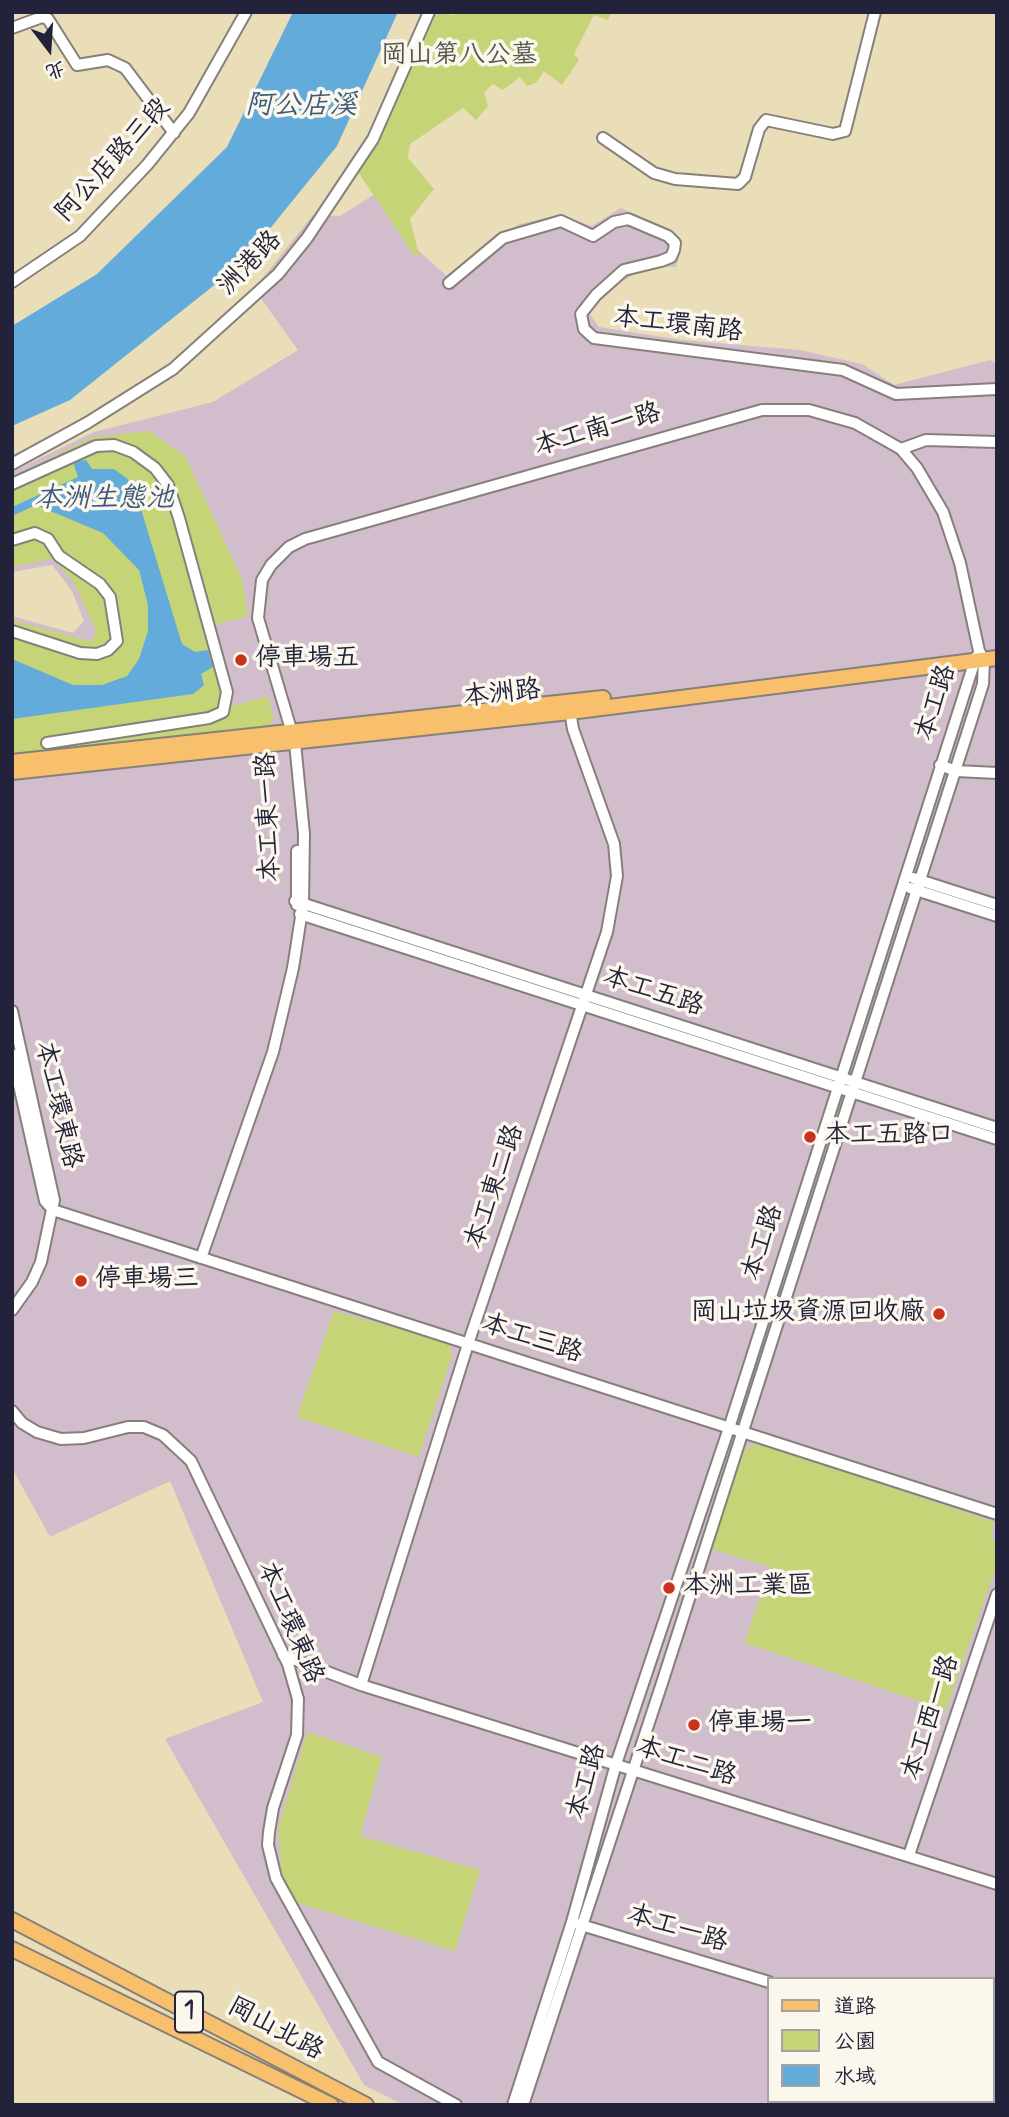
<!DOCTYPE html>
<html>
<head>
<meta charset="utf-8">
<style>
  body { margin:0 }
  #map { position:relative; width:1009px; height:2117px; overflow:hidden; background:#eadeb9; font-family:Mynerve,"LXGW WenKai TC",sans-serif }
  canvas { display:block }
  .frame { position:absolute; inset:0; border:14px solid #22223b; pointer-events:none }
  .legend { position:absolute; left:767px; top:1977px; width:228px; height:126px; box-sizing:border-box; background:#fbf7ec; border:2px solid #a4a2a5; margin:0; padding:9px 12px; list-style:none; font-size:21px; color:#22223b }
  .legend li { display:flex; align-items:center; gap:14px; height:35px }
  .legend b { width:35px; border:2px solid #a4a2a5 }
  .north { position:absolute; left:14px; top:14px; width:70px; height:70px; -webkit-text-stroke:5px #fbf7ec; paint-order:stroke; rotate:163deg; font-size:19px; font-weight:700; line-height:28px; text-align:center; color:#22223b }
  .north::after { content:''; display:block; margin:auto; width:24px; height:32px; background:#22223b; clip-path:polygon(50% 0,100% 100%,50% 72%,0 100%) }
</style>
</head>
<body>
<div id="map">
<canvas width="1009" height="2117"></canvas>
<div class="frame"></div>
<ul class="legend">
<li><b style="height:9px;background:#f8bf6c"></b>道路</li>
<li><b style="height:19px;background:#c5d476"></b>公園</li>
<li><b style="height:19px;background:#62abda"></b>水域</li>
</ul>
<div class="north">北</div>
</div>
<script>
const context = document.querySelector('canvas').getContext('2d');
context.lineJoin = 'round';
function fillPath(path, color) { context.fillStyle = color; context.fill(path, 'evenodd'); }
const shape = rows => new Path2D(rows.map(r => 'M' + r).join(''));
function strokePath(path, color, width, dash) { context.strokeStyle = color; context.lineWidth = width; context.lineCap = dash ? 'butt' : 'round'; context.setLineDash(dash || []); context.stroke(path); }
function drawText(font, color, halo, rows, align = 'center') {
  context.font = font + ' Mynerve,"LXGW WenKai TC",sans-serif'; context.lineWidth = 7; context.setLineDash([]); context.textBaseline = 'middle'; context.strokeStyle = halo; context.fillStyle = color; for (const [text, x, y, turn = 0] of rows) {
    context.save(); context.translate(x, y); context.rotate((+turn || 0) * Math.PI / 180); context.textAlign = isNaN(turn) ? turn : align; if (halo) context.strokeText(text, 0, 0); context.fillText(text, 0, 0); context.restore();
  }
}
fillPath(shape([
  [375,194,411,244,449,278,495,236,520,224,559,215,592,226,621,208,674,233,680,253,676,267,649,266,621,282,588,312,599,327,682,340,800,350,862,364,894,385,990,360,997,364,997,2105,404,2105,364,2085,165,1739,263,1702,170,1481,50,1537,12,1468,12,616,73,633,84,621,72,591,52,565,12,572,12,472,94,432,213,402,298,350,254,289,313,215,340,216],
  [769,1979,993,1979,993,2101,769,2101]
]), '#d1bdcc');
fillPath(shape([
  [432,12,454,15,457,12,612,12,608,20,594,15,574,54,579,60,562,85,544,71,536,83,527,86,520,77,503,90,493,84,484,92,488,106,476,120,463,108,410,144,408,158,434,189,410,219,419,255,415,257,358,172,396,100],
  [149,431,185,456,242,579,248,616,211,626,233,706,268,696,274,718,266,729,12,755,12,620,92,642,96,630,73,581,53,559,12,567,12,478,92,437],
  [334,1311,449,1343,452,1355,419,1457,297,1417],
  [757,1443,994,1522,991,1538,997,1542,997,1564,946,1710,744,1643,771,1567,711,1549,745,1450],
  [307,1732,382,1757,360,1836,480,1870,455,1951,294,1902,282,1872,278,1829]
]), '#c5d476');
fillPath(shape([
  [293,12,398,12,337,146,242,263,70,400,12,426,12,326,97,274,227,147],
  [86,460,92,469,114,469,133,483,182,644,195,652,208,650,213,667,201,674,204,685,193,694,12,719,12,659,73,685,102,685,127,676,139,659,148,631,148,605,139,570,103,533,36,505,12,516,12,507,78,477,73,462]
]), '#62abda');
const minor = shape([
  [12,28,42,17,48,19,77,65,108,60,125,68,174,133],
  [603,138,654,173,675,179,738,184,745,177,759,129,766,120,833,134,845,131,875,12],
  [12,282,80,236,147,165,189,113,246,12],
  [449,283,503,238,561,221,593,236,614,222,628,219,668,236,675,243,674,250,671,257,661,261,624,270,596,295,581,314,584,329,594,338,843,370,896,394,997,389],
  [901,449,926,440,997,442],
  [12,464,87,423,173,369,278,274,307,238,373,139,429,12],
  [12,484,96,446,114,445,133,452,155,468,168,485,179,518,227,692,223,712,209,718,47,743],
  [12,540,35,533,48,539,59,556,100,584,110,597,117,641,108,650,97,654,80,653,12,631],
  [940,765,956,771,997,773],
  [297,851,297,905],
  [913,878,997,905],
  [910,888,997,916],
  [295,901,997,1128],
  [300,914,997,1139],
  [12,1011,54,1200,41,1262,32,1282,12,1310],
  [12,1054,45,1201,53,1210,997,1514],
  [201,1258,273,1052,293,968,303,904,304,834,295,743,258,618,262,580,271,565,289,547,305,539,762,410,809,410,855,423,901,449,917,468,943,512,960,563,979,651,984,660,983,684,662,1683,523,2105],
  [12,1411,22,1423,37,1432,61,1439,84,1438,128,1427,144,1427,163,1435,191,1461,288,1664,298,1699,297,1735,273,1808,269,1832,268,1845,276,1878,378,2062,456,2105],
  [283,1655,361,1685,997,1884],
  [361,1685,468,1344,607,932,617,876,614,844,573,729,569,705],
  [909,1855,997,1594],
  [578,1924,769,1982],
  [993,2052,997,2053],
  [513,2105,572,1922,616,1764,729,1428,976,657],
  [826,2105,837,2101]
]);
const major = shape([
  [12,762,603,698],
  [12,772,570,712,997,658],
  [12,1920,366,2105],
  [12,1949,331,2105]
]);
strokePath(minor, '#86807a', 14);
strokePath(major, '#86807a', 18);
strokePath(minor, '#fff', 10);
strokePath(major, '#f8bf6c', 14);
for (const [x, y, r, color] of [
  [241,660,7,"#c8321e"],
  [810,1137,7,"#c8321e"],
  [81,1281,7,"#c8321e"],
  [939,1314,7,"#c8321e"],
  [669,1588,7,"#c8321e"],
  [694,1725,7,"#c8321e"]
]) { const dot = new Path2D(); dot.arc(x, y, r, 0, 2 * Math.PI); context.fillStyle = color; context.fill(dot); strokePath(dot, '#fbf7ec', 2.5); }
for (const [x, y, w] of [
  [189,2012,28]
]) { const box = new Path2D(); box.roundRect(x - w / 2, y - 20.5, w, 41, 5); context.fillStyle = '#fbf7ec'; context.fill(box); strokePath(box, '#22223b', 2); }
drawText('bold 24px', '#22223b', null, [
  ["1",189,2012]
]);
drawText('26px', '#53574d', '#fbf7ec', [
  ["岡山第八公墓",459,57]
]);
drawText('26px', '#22223b', '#fbf7ec', [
  ["阿公店路三段",114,161,-48],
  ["洲港路",251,264,-46],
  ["本工環南路",678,326,7],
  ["本工南一路",598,431,-16],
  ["本洲路",502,695,-6],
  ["本工路",937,703,-72],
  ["本工東一路",270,817,-92],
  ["本工五路",653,993,18],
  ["本工環東路",57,1105,77],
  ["本工東二路",496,1187,-71],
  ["本工路",764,1243,-72],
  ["本工三路",532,1340,18],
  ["本工環東路",289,1623,67],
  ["本工西一路",932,1718,-72],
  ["本工二路",686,1763,18],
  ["本工路",588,1782,-74],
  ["本工一路",677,1930,17],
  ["岡山北路",275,2030,28]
]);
drawText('26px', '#22223b', '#fbf7ec', [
  ["停車場五",255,660],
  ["本工五路口",824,1137],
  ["停車場三",95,1281],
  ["岡山垃圾資源回收廠",925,1314,"right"],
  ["本洲工業區",683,1588],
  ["停車場一",708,1725]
], 'left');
drawText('italic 28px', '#3c597b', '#fbf7ec', [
  ["阿公店溪",301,107],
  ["本洲生態池",104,500]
]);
</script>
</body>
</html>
